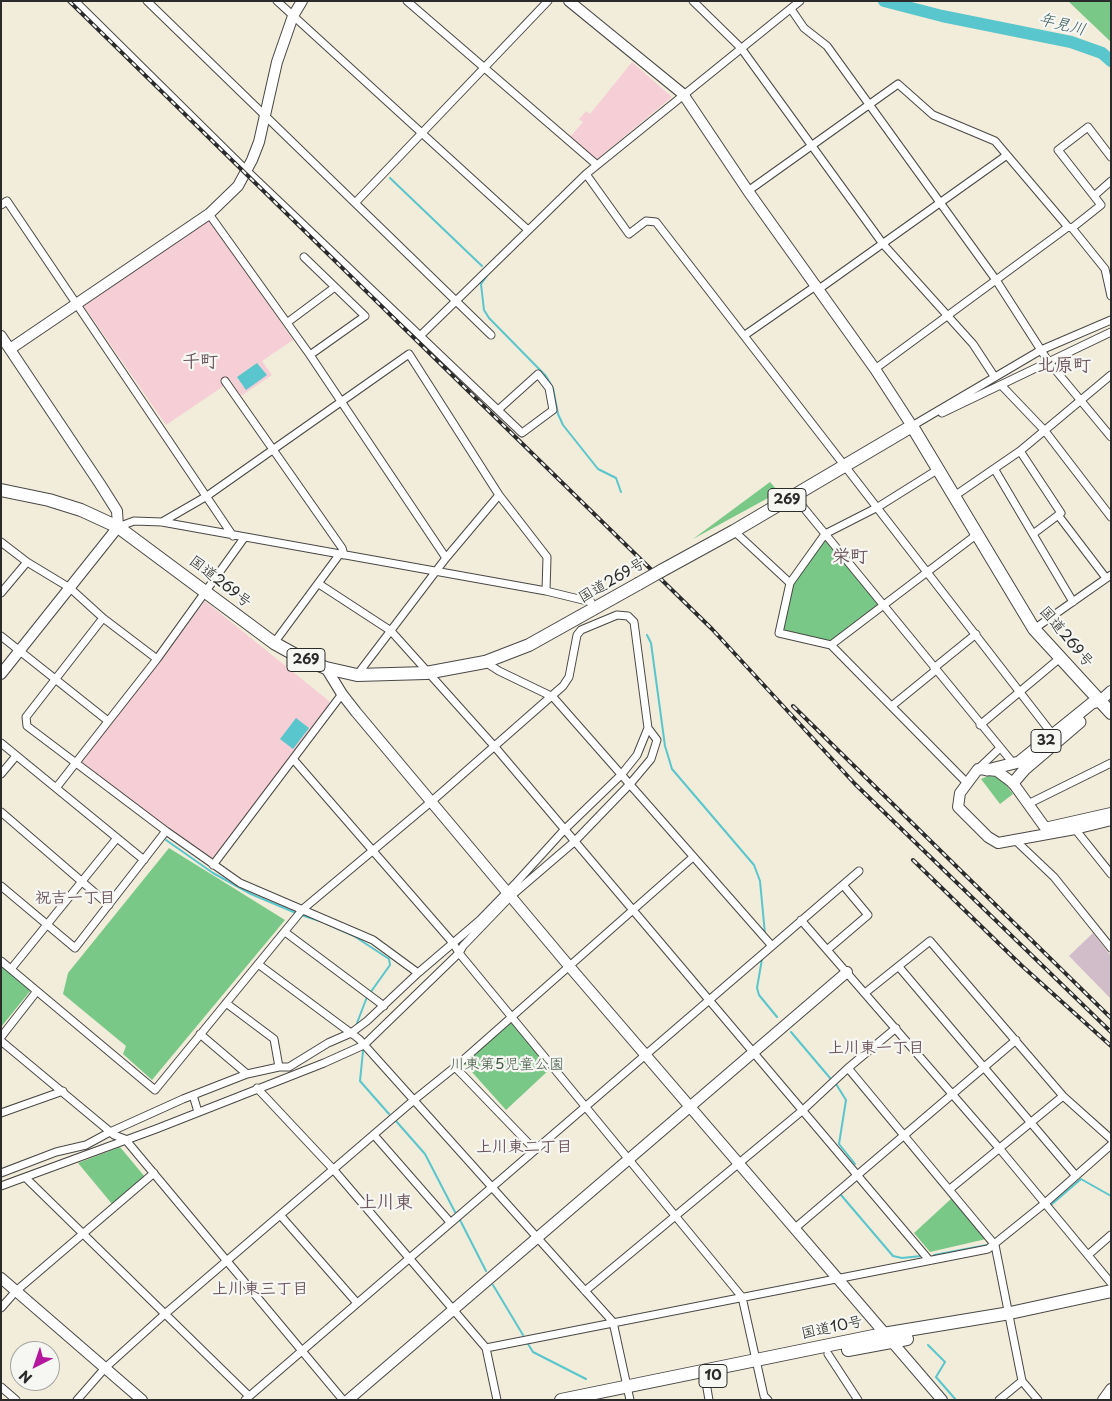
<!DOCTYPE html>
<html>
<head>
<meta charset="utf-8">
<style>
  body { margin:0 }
  #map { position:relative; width:1112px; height:1401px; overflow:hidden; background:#f2ecdb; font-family:"Playpen Sans",sans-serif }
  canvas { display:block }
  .frame { position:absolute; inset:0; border:2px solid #2b2b2b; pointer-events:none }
  .north { position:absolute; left:10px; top:1341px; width:50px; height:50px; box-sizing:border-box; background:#f6f6f2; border:1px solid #a5a5a2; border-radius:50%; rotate:221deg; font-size:14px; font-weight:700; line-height:20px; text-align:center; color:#2b2b2b }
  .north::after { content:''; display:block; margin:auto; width:18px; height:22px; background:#b5179e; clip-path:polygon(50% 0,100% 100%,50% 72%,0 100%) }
</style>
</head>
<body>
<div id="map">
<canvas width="1112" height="1401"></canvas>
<div class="frame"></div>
<div class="north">N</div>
</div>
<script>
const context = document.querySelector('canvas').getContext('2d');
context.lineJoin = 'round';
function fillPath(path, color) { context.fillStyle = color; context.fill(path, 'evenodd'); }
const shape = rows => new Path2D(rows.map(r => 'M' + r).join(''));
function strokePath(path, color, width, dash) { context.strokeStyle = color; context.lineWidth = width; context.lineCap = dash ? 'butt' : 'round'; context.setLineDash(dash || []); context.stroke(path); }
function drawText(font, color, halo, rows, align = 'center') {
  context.font = font + ' "Playpen Sans","Klee One",sans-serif'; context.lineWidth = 4.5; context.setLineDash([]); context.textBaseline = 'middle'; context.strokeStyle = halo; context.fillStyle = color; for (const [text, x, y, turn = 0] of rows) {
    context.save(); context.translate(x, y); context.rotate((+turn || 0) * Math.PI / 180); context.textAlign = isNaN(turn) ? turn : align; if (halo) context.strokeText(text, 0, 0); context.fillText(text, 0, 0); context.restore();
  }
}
fillPath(shape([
  [632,62,672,97,596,160,570,137,583,122,579,119,586,111,590,114],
  [209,219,293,340,262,361,272,375,241,396,231,381,166,425,83,305],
  [205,601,329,701,329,708,212,861,83,764,82,760]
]), '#f6cfd6');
fillPath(shape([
  [1093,933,1111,956,1111,999,1069,956]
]), '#d1bdc9');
fillPath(shape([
  [1068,1,1111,1,1111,42],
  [770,482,779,492,693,539],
  [825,534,883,605,831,645,779,633,790,583],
  [988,776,1000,777,1013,794,1000,804,981,779],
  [169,848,285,920,152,1080,123,1054,126,1046,63,994,68,973],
  [1,963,31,990,1,1027],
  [510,1021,550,1069,506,1110,463,1062],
  [120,1147,145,1177,112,1204,78,1163],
  [952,1198,986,1239,930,1252,914,1233]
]), '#7ac888');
fillPath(shape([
  [257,363,267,375,246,390,237,377],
  [296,718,309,728,293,749,280,739]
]), '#58c6cc');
strokePath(shape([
  [390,178,482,266],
  [487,276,481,284,484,310,489,318,546,376,553,388,558,414,563,425,598,469,616,478,621,492],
  [647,635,651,643,665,746,672,769,754,865,760,881,765,934],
  [166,840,213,873,251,894,296,913],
  [301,915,323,922],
  [327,924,354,936,389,959,390,965,370,993],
  [762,959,757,988,759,995,777,1017],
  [357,1023,367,997],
  [791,1032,830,1078],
  [363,1051,360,1081,389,1114],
  [836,1084,846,1100,839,1144,855,1164],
  [396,1121,425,1154,455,1212],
  [841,1195,893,1256,902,1258,921,1256],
  [1052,1204,1081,1179,1111,1196],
  [460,1220,486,1271],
  [934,1255,987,1245],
  [493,1285,523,1335],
  [528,1344,533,1352,586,1379],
  [928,1345,945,1362,936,1377,956,1400]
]), '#58c6cc', 2);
strokePath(shape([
  [884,1,942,16,1071,42,1102,53,1111,61]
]), '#58c6cc', 12);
const street = shape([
  [75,1,246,170,522,433,553,410,549,388,538,374,498,410],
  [147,1,491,335],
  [277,1,528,230],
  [407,1,597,165],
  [693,1,741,48,883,244,973,344,994,376],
  [791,9,804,28,827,46,996,280,1048,361,1111,437],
  [586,174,629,234,646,221,656,222,1053,735],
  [748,191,898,84,933,115,995,141,1068,227,1072,228,1105,269,1111,296],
  [1094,196,1111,181],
  [355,203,548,1],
  [1,205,7,201,233,536],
  [209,214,310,355,446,558],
  [1072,228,1101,205,1058,150,1088,127,1111,157],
  [304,257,365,316,310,355],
  [819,289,1007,155],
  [288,322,335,287],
  [745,335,817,285],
  [420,336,586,174,800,1],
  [875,369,1068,227],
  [225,381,342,548,344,555],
  [1002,386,1045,431,1111,517],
  [942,413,1111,332],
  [912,426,1041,350,1111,320],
  [1020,451,1061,513,1033,534],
  [937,470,878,507,825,534,790,583,779,633,831,645,966,782],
  [995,470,1073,602],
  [794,496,1013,763],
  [953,497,1020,451,1111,375],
  [1058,515,1106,578],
  [162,522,207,496,409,354,499,495,547,557,546,591],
  [118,527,134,521,162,522,546,591,591,602],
  [734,531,790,583],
  [1,542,27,562,70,588,103,618,157,659],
  [319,584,391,631,495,747,929,1260],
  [1,593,27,562],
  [103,618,26,717,27,726,166,831,240,883,373,940,418,973],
  [1034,629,1111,575],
  [1,636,108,721],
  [274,643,339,555],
  [831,645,976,535],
  [485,662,499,671,553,697,772,946],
  [934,668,976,634],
  [357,675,446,558,499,495],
  [893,705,936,670],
  [980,725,1060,658],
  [1,743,144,860],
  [294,760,453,943,459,953,742,1297,764,1396,768,1400],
  [978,769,1000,748],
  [1,774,16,756],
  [56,788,157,659,244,538],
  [1028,804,1111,763],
  [1,812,109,905],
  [1075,829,1111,874],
  [1015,840,1054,877,1111,948],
  [213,865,342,694],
  [1,886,75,948,166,831],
  [801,920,999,1148,1111,1283],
  [285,932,384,1006],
  [827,950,868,915,843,885],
  [1,961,155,1090,303,909,432,801,563,686,569,677,577,635,581,630,617,615,628,616,634,622,648,728,657,740,651,759,630,784,574,842,511,896,463,946,459,953,364,1045,324,1063,156,1129,1,1186],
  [258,964,359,1039,613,1322,630,1400],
  [899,967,1076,1176],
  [11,969,117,838],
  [865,993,930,941,1063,1096,1111,1139],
  [226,1003,274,1039,279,1067],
  [200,1034,247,1074],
  [1,1037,37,991],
  [1,1041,114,1135,125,1139,343,1400],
  [455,1067,534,1149],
  [848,1068,995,1245,1022,1381,1038,1400],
  [257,1088,333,1169,486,1348,497,1400],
  [193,1095,198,1112],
  [1,1113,63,1091],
  [374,1135,450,1222],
  [1,1173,56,1152,86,1145,110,1132,183,1099,247,1074,279,1067,289,1067,328,1043,351,1033,367,1021,418,973,480,920,515,884,564,830,621,775,637,755,648,728],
  [27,1179,249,1396],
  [950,1189,1063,1096],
  [281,1216,357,1303],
  [794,1229,1016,1040],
  [1088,1255,1111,1235],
  [585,1291,803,1110,848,1068,896,1028],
  [1,1308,16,1291,154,1173],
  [486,1348,988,1249,1044,1204,1111,1145],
  [828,1354,858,1400],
  [704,1371,709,1400],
  [1,1387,16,1400],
  [77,1400,105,1368,166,1313,414,1100,455,1067,693,857],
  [245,1400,859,871],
  [999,1400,1022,1381]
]);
const secondary = shape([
  [569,1,683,94,748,191,875,369,912,426],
  [1,336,100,484,117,511,118,527,1,674],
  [10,349,209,214,238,186,252,160,259,142,277,62,293,16,302,1],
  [326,668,342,694,356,712,569,966,942,1400],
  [1100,701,1111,691],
  [1049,827,1111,813],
  [1049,833,1013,783,997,771,978,769,960,793,958,807,988,837,998,843,1075,829,1111,820],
  [1,1278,142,1400],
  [348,1400,847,972],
  [1103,1400,1111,1389]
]);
const primary = shape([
  [987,770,1019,762,1092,703,1100,701],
  [1013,783,1025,769,1080,722]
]);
const highway = shape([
  [1,490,49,500,81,510,118,527,274,643,303,659,326,668,357,675,426,673,485,662,529,645,638,584],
  [661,571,734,531,912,426,1034,629,1111,713],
  [848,1350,907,1339],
  [561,1400,883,1334,1010,1313,1111,1291]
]);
strokePath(street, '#494845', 9);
strokePath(secondary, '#494845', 12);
strokePath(primary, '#494845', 13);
strokePath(highway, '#494845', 14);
strokePath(street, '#fff', 7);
strokePath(secondary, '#fff', 10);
strokePath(primary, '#fff', 11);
strokePath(highway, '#fff', 12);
const rail = shape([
  [69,1,712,629,855,784,1111,1032],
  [793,706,1111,1018],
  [913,860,1021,965,1111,1046]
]);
strokePath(rail, '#2b2b2b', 4);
strokePath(rail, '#f6f6f2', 2, [5.5]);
const highwayBridge = shape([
  [638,584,661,571]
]);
strokePath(highwayBridge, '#494845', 14, []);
strokePath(highwayBridge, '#fff', 12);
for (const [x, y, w] of [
  [787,500,38],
  [306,660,38],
  [1046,741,30],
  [713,1376,28]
]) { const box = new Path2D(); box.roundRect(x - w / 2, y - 11.5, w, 23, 4); context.fillStyle = '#f6f6f2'; context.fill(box); strokePath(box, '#2b2b2b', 1); }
drawText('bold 14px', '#2b2b2b', null, [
  ["269",787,500],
  ["269",306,660],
  ["32",1046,741],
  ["10",713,1376]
]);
drawText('15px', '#2b2b2b', '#f6f6f2', [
  ["国道269号",612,581,-30],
  ["国道269号",220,582,38],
  ["国道269号",1066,637,50],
  ["国道10号",832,1328,-12]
]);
drawText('15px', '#435a47', '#f6f6f2', [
  ["川東第5児童公園",507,1065]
]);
drawText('italic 16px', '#385a5b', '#f6f6f2', [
  ["年見川",1062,25,14]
]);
drawText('bold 16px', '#6b565e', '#f6f6f2', [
  ["祝吉一丁目",75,899],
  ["上川東一丁目",876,1049],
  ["上川東二丁目",524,1148],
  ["上川東三丁目",260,1290]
]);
drawText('bold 18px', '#6b565e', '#f6f6f2', [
  ["千町",200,362],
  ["北原町",1064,366],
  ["栄町",850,557],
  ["上川東",386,1203]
]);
</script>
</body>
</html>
